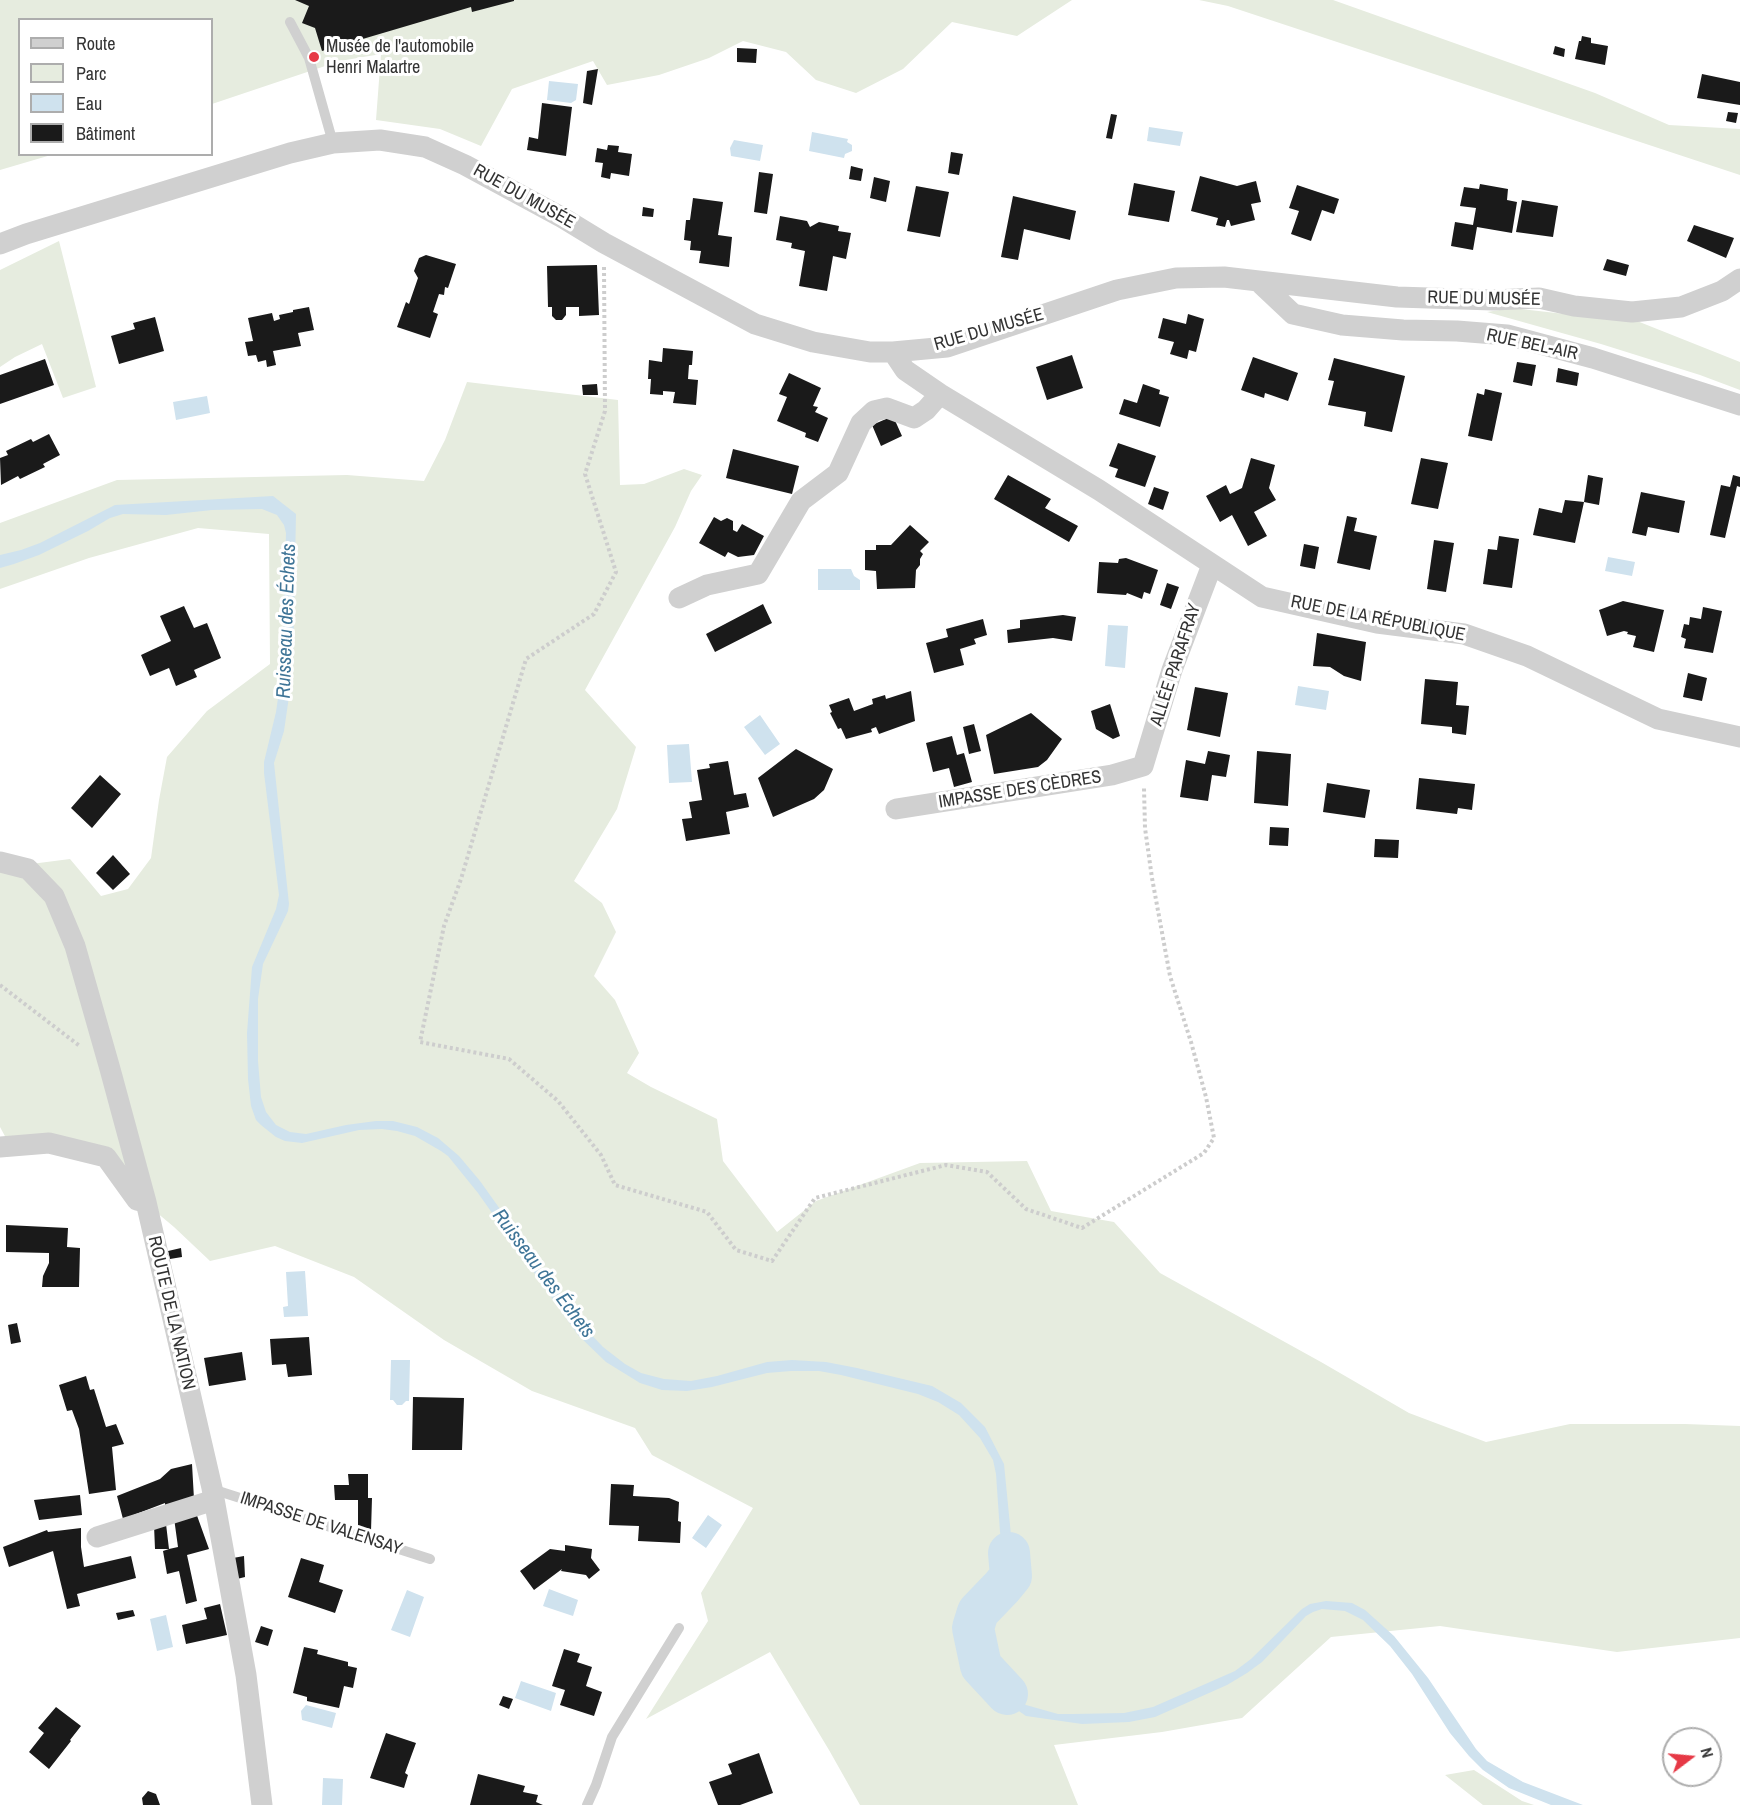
<!DOCTYPE html>
<html>
<head>
<meta charset="utf-8">
<style>
  body { margin:0 }
  #map { position:relative; width:1740px; height:1805px; overflow:hidden; background:#fff; font-family:"Archivo Narrow",sans-serif }
  canvas { display:block }
  .legend { position:absolute; left:18px; top:18px; width:195px; height:138px; box-sizing:border-box; background:#fff; border:2px solid #adadad; margin:0; padding:8px 10px; list-style:none; font-size:18px; color:#333 }
  .legend li { display:flex; align-items:center; gap:12px; height:30px }
  .legend b { width:30px; border:2px solid #adadad }
  .north { position:absolute; left:1662px; top:1727px; width:60px; height:60px; box-sizing:border-box; background:#fff; border:2px solid #adadad; border-radius:50%; rotate:74deg; font-size:16px; font-weight:700; line-height:24px; text-align:center; color:#333 }
  .north::after { content:''; display:block; margin:auto; width:21px; height:27px; background:#e63946; clip-path:polygon(50% 0,100% 100%,50% 72%,0 100%) }
</style>
</head>
<body>
<div id="map">
<canvas width="1740" height="1805"></canvas>
<ul class="legend">
<li><b style="height:8px;background:#d0d0d0"></b>Route</li>
<li><b style="height:16px;background:#e6ecdf"></b>Parc</li>
<li><b style="height:16px;background:#cfe2ee"></b>Eau</li>
<li><b style="height:16px;background:#1a1a1a"></b>Bâtiment</li>
</ul>
<div class="north">N</div>
</div>
<script>
const context = document.querySelector('canvas').getContext('2d');
context.lineJoin = 'round';
function fillPath(path, color) { context.fillStyle = color; context.fill(path, 'evenodd'); }
const shape = rows => new Path2D(rows.map(r => 'M' + r).join(''));
function strokePath(path, color, width, dash) { context.strokeStyle = color; context.lineWidth = width; context.lineCap = dash ? 'butt' : 'round'; context.setLineDash(dash || []); context.stroke(path); }
function drawText(font, color, halo, rows, align = 'center') {
  context.font = font + ' "Archivo Narrow",sans-serif'; context.lineWidth = 6; context.setLineDash([]); context.textBaseline = 'middle'; context.strokeStyle = halo; context.fillStyle = color; for (const [text, x, y, turn = 0] of rows) {
    context.save(); context.translate(x, y); context.rotate((+turn || 0) * Math.PI / 180); context.textAlign = isNaN(turn) ? turn : align; if (halo) context.strokeText(text, 0, 0); context.fillText(text, 0, 0); context.restore();
  }
}
fillPath(shape([
  [0,0,1072,0,1017,36,952,22,903,69,856,93,816,80,786,52,743,41,709,58,659,75,607,85,593,61,512,89,481,146,440,129,376,120,381,54,340,61,212,104,212,20,20,20,20,154,51,155,0,170],
  [1199,0,1333,0,1595,93,1669,125,1740,129,1740,175,1228,6],
  [59,241,96,387,63,398,42,344,15,357,0,367,0,270],
  [1512,308,1600,318,1632,319,1740,362,1740,390,1700,375,1601,344,1487,312],
  [467,382,618,400,620,485,644,484,684,469,702,475,691,491,675,527,585,690,636,747,617,809,574,881,602,903,616,932,594,976,615,1000,639,1053,627,1073,651,1087,717,1119,723,1161,777,1232,816,1201,920,1163,1027,1161,1051,1211,1114,1222,1160,1273,1321,1362,1409,1413,1486,1442,1570,1424,1685,1424,1740,1426,1740,1638,1617,1652,1440,1626,1331,1637,1242,1718,1162,1732,1054,1745,1078,1805,860,1805,829,1750,770,1652,646,1719,708,1621,701,1593,753,1508,652,1455,635,1428,532,1391,444,1340,354,1277,275,1246,210,1261,174,1227,83,1151,13,1151,0,1127,0,868,70,859,101,896,128,889,151,858,159,800,167,757,207,711,270,664,269,534,198,528,89,558,0,589,0,523,117,480,347,475,424,481,445,440],
  [1474,1770,1522,1801,1534,1805,1483,1805,1445,1775]
]), '#e6ecdf');
fillPath(shape([
  [549,81,578,84,576,100,571,103,547,100],
  [1149,127,1183,132,1180,146,1147,141],
  [812,132,848,139,847,142,852,145,852,151,845,154,844,158,809,151],
  [734,140,763,145,760,161,731,156,730,148],
  [207,396,210,413,176,420,173,402],
  [273,496,296,514,293,669,284,731,274,763,289,904,288,911,263,964,258,999,258,1061,261,1097,266,1112,276,1125,290,1132,306,1134,346,1125,376,1121,393,1121,417,1127,438,1138,459,1156,480,1181,584,1327,603,1347,625,1364,641,1373,664,1379,691,1381,717,1376,767,1362,792,1360,826,1362,857,1368,932,1386,961,1403,985,1427,1004,1464,1015,1576,1013,1584,983,1605,978,1612,973,1628,973,1637,980,1652,1019,1700,1026,1705,1058,1714,1073,1714,1124,1713,1153,1707,1235,1671,1251,1659,1302,1609,1310,1604,1326,1601,1352,1603,1365,1610,1394,1636,1428,1678,1476,1749,1487,1761,1523,1782,1583,1805,1551,1805,1509,1788,1483,1770,1469,1756,1450,1733,1412,1674,1390,1646,1363,1620,1345,1611,1322,1609,1313,1612,1306,1616,1262,1662,1247,1673,1227,1685,1155,1717,1129,1722,1082,1724,1026,1716,1016,1709,981,1666,967,1638,966,1618,971,1607,986,1590,1003,1579,1006,1573,1000,1532,996,1474,993,1460,980,1438,959,1415,938,1402,918,1394,841,1375,819,1371,791,1371,767,1373,712,1387,687,1391,662,1390,640,1383,606,1362,578,1335,478,1193,448,1156,441,1151,415,1136,397,1131,382,1129,359,1130,302,1143,285,1141,276,1137,261,1125,256,1120,251,1106,248,1079,247,1033,252,967,276,909,279,895,264,773,264,762,276,712,282,670,286,533,284,525,277,515,262,509,212,510,166,515,123,514,110,518,88,531,39,555,14,564,0,568,0,555,21,550,40,543,115,505],
  [1608,557,1635,562,1632,576,1605,571],
  [818,569,851,569,854,576,860,580,860,590,818,590],
  [1108,625,1128,626,1125,668,1105,666],
  [1298,686,1329,691,1326,710,1295,705],
  [760,715,780,744,765,755,744,727],
  [689,744,692,782,669,783,667,745],
  [305,1271,308,1316,284,1317,283,1307,288,1306,286,1272],
  [391,1360,410,1360,409,1401,406,1401,402,1405,397,1405,393,1400,390,1400],
  [708,1515,722,1525,706,1548,692,1538],
  [549,1589,578,1600,573,1616,543,1606],
  [407,1590,424,1597,410,1637,391,1630],
  [166,1615,173,1647,157,1651,150,1619],
  [521,1681,556,1693,551,1711,515,1698],
  [306,1705,336,1713,332,1728,302,1720,301,1711],
  [323,1778,343,1779,342,1805,322,1805]
]), '#cfe2ee');
strokePath(shape([
  [1007,1694,981,1666,973,1628,978,1612,1002,1587,1011,1576,1009,1553]
]), '#cfe2ee', 42);
fillPath(shape([
  [295,0,514,0,514,1,472,12,471,7,322,51,315,28,302,23,309,6],
  [1582,36,1591,38,1591,43,1608,46,1605,65,1575,59,1579,41,1581,41],
  [1555,46,1565,49,1564,57,1553,54],
  [737,48,757,49,756,63,737,62],
  [598,69,592,105,583,103,587,71],
  [1702,74,1740,82,1740,105,1697,98],
  [542,103,572,107,566,156,527,150,529,137,538,139],
  [1728,112,1738,113,1736,123,1726,121],
  [1111,114,1117,115,1112,139,1106,138],
  [608,145,619,146,618,152,632,154,629,176,611,173,610,179,601,177,603,163,595,162,597,148,607,150],
  [951,152,963,154,959,175,948,173],
  [851,166,863,169,861,181,849,179],
  [759,172,773,174,767,214,754,212],
  [1200,176,1237,186,1256,181,1261,202,1251,204,1255,220,1231,226,1229,220,1227,220,1225,227,1216,225,1218,218,1191,211],
  [874,177,890,181,886,202,870,198],
  [1134,183,1175,191,1169,222,1128,215],
  [1480,184,1508,189,1507,200,1517,202,1512,233,1477,227,1473,250,1451,246,1455,222,1473,225,1476,208,1460,206,1464,187,1479,189],
  [1297,185,1339,199,1334,214,1322,210,1311,241,1291,234,1299,211,1289,208],
  [916,186,949,192,940,237,907,231],
  [1013,196,1076,211,1070,240,1024,229,1018,260,1001,257],
  [693,198,723,202,718,235,732,237,729,267,699,263,701,251,690,250,691,241,684,240,686,220,690,220],
  [1522,200,1558,206,1553,237,1516,232],
  [643,207,654,209,653,217,642,216],
  [780,216,807,221,810,227,819,222,839,226,838,231,851,233,846,259,833,256,827,291,799,286,805,251,791,248,792,243,776,240],
  [1694,225,1734,238,1726,258,1687,241],
  [426,255,456,264,448,288,445,287,444,295,439,294,433,312,438,314,430,338,397,327,406,302,409,304,418,278,414,271,419,258],
  [1607,259,1629,265,1626,276,1603,270],
  [597,265,599,315,579,316,579,307,566,307,566,315,562,320,556,320,552,316,552,307,548,307,547,266],
  [309,307,314,330,298,333,301,346,273,351,276,365,267,367,266,360,258,362,256,355,248,356,245,342,253,341,248,318,272,313,274,321,280,319,279,315,293,312,293,310],
  [1188,314,1204,319,1196,352,1189,350,1187,359,1170,354,1174,342,1158,338,1163,318,1186,324],
  [155,317,164,351,119,364,111,336,135,329,133,323],
  [663,348,693,351,692,365,689,365,688,379,698,380,696,405,673,403,675,392,663,391,663,395,650,394,651,379,648,379,649,360,662,362],
  [1072,355,1083,388,1047,400,1036,367],
  [1253,357,1298,373,1288,401,1265,393,1264,398,1241,390],
  [1334,358,1405,376,1392,432,1364,426,1366,412,1328,405,1334,381,1328,380],
  [45,359,54,385,0,404,0,375],
  [1517,362,1536,365,1532,386,1513,382],
  [1558,368,1579,373,1577,386,1556,382],
  [789,373,821,388,813,406,818,407,815,412,828,418,818,442,805,437,806,433,777,421,787,397,779,394],
  [597,384,598,395,583,395,582,385],
  [1143,384,1160,390,1159,394,1169,397,1160,427,1119,414,1124,399,1137,403],
  [1485,389,1502,393,1492,441,1468,436,1477,393,1484,395],
  [893,416,902,436,881,446,872,425],
  [49,434,60,455,43,464,45,467,20,479,18,476,1,485,0,458,8,455,6,451,31,439,33,442],
  [1118,443,1156,456,1145,487,1115,477,1118,469,1109,466],
  [733,449,799,466,792,494,726,478],
  [1251,458,1275,465,1269,488,1276,500,1254,512,1267,536,1248,546,1232,515,1220,522,1206,496,1226,485,1230,494,1242,488],
  [1421,458,1448,463,1438,509,1411,504],
  [1008,475,1051,499,1045,508,1078,526,1069,542,994,499],
  [1588,475,1603,478,1599,505,1584,502],
  [1733,475,1740,477,1740,487,1737,486,1725,538,1710,535,1721,485,1730,487],
  [1154,487,1169,492,1163,510,1148,504],
  [1641,492,1685,501,1679,533,1648,527,1646,536,1632,533],
  [1565,500,1584,502,1575,543,1533,535,1539,508,1562,513],
  [1347,516,1357,518,1354,531,1377,536,1370,570,1337,563],
  [714,517,721,521,727,518,733,521,733,530,737,532,742,524,764,536,754,555,738,557,728,552,725,557,699,543],
  [910,525,929,542,920,551,923,554,920,559,920,565,916,570,915,588,877,589,876,571,865,570,865,550,876,550,876,545,891,545],
  [1499,536,1519,539,1512,588,1483,584,1488,549,1497,550],
  [1434,540,1454,543,1446,592,1427,589],
  [1304,544,1319,547,1315,569,1300,566],
  [1126,558,1158,570,1150,594,1144,592,1142,599,1127,593,1126,595,1097,593,1099,562,1118,563,1119,559],
  [1167,583,1179,587,1171,609,1160,605],
  [1623,601,1664,610,1654,652,1633,647,1636,636,1627,634,1628,632,1624,631,1607,636,1599,610],
  [763,604,772,623,715,652,706,634],
  [184,606,194,628,207,623,221,658,194,670,197,677,176,686,169,668,150,676,141,655,171,641,160,616],
  [1703,607,1722,611,1713,653,1684,648,1686,639,1681,637,1684,624,1689,625,1690,617,1701,619],
  [1063,615,1076,617,1072,641,1053,638,1008,643,1007,630,1020,628,1020,620],
  [983,619,987,635,974,639,976,644,960,649,964,665,934,673,926,643,948,637,946,629],
  [1317,633,1366,642,1361,681,1344,676,1330,667,1313,666],
  [1688,673,1707,678,1702,701,1683,697],
  [1425,679,1458,682,1456,705,1469,706,1466,735,1452,733,1452,727,1421,724],
  [1195,687,1228,693,1220,737,1187,730],
  [911,691,915,721,879,734,876,727,871,729,872,732,846,739,841,728,838,729,830,713,832,712,829,705,849,698,854,711,873,704,872,699,885,695,886,699],
  [1110,704,1120,736,1113,739,1096,729,1091,711],
  [1031,713,1062,739,1047,760,1038,767,994,774,986,735],
  [974,724,981,751,969,754,963,727],
  [952,736,957,755,964,753,972,782,954,787,949,768,933,772,926,743],
  [796,749,833,769,824,790,814,799,773,817,758,778],
  [1208,751,1230,755,1226,777,1212,775,1208,801,1180,797,1186,760,1205,764],
  [1257,751,1291,754,1288,806,1254,803],
  [728,761,734,795,746,793,749,807,726,812,730,834,686,841,682,819,692,818,689,802,702,800,697,770,710,768,709,764],
  [100,775,121,794,92,828,71,808],
  [1419,778,1475,784,1472,810,1458,808,1457,814,1416,809],
  [1327,783,1370,790,1365,818,1323,812],
  [1270,827,1289,828,1288,846,1269,845],
  [1375,839,1399,840,1398,858,1374,857],
  [113,855,130,874,113,890,96,873],
  [6,1225,68,1228,67,1247,80,1248,79,1287,42,1287,43,1276,49,1263,49,1253,6,1252],
  [181,1248,182,1257,170,1259,168,1251],
  [17,1323,21,1342,11,1344,8,1325],
  [309,1337,312,1375,288,1377,286,1364,272,1365,270,1339],
  [242,1352,246,1380,209,1386,204,1358],
  [86,1376,90,1390,94,1389,106,1427,116,1424,124,1444,112,1447,116,1490,89,1494,79,1429,72,1410,67,1411,59,1385],
  [413,1397,464,1398,462,1450,412,1450],
  [192,1464,194,1499,165,1506,165,1503,123,1519,117,1496,160,1479,171,1469],
  [348,1474,368,1474,368,1498,372,1498,371,1531,358,1531,358,1500,335,1500,334,1485,349,1485],
  [611,1484,634,1485,633,1496,669,1498,679,1502,678,1521,681,1522,680,1543,638,1541,639,1526,609,1525],
  [80,1495,82,1515,39,1520,34,1500],
  [195,1510,209,1549,187,1555,197,1601,186,1604,179,1571,167,1574,163,1551,169,1549,155,1549,154,1525,166,1524,169,1549,178,1547,174,1518],
  [81,1528,81,1547,84,1567,131,1556,136,1578,77,1594,80,1606,67,1609,53,1551,9,1567,3,1547,47,1530,48,1532],
  [565,1545,592,1549,591,1558,600,1570,589,1579,586,1575,561,1571,562,1569,534,1590,520,1571,550,1549,565,1551],
  [244,1556,245,1577,237,1579,233,1558],
  [301,1558,324,1565,319,1582,343,1590,335,1613,288,1597],
  [220,1604,227,1635,186,1644,182,1625,207,1619,204,1608],
  [133,1610,135,1616,118,1620,116,1613],
  [261,1626,273,1630,268,1646,255,1642],
  [304,1647,318,1650,317,1654,348,1662,348,1666,357,1668,353,1688,344,1686,339,1708,307,1701,307,1697,293,1693],
  [564,1649,580,1654,577,1662,592,1667,586,1686,602,1692,594,1716,560,1705,565,1690,552,1686],
  [503,1696,513,1699,509,1709,499,1705],
  [56,1707,81,1726,70,1740,71,1741,49,1769,29,1752,44,1733,38,1728],
  [386,1733,416,1743,405,1773,408,1775,404,1788,370,1778],
  [759,1753,773,1793,740,1805,718,1805,709,1782,732,1774,728,1764],
  [478,1774,525,1786,523,1792,538,1795,536,1802,543,1805,470,1805],
  [148,1791,156,1794,160,1805,143,1805,142,1798]
]), '#1a1a1a');
strokePath(shape([
  [604,267,605,411,585,474,616,572,594,614,526,659,461,879,444,926,420,1042,509,1059,558,1101,601,1155,615,1185,707,1212,736,1250,772,1261,815,1198,946,1165,987,1172,1026,1209,1082,1228,1204,1153,1214,1138,1206,1097,1191,1042,1170,976,1152,878,1145,828,1144,788],
  [0,985,81,1047]
]), '#cdcdcd', 4, [3, 3]);
strokePath(shape([
  [290,22,309,58,333,143],
  [212,1489,430,1559],
  [587,1805,596,1785,612,1737,679,1628]
]), '#d0d0d0', 10);
strokePath(shape([
  [0,244,26,234,290,153,333,143,380,140,425,147,465,165,563,218,604,243,755,324,813,342,870,352,893,352,947,347,1117,290,1176,278,1224,277,1397,297,1493,300,1539,298,1574,306,1632,312,1681,307,1722,291,1740,279],
  [1259,282,1293,314,1342,325,1403,330,1457,331,1507,335,1593,358,1740,405],
  [893,352,905,370,940,394,1099,490,1262,597,1377,623,1464,634,1527,656,1658,719,1740,737],
  [679,598,707,585,758,574,801,501,838,473,861,423,874,411,887,408,914,418,926,410,940,394],
  [896,809,1112,775,1143,766,1172,670,1212,565],
  [0,862,28,869,54,896,75,946,110,1069,146,1202,212,1488,246,1675,262,1805],
  [0,1147,49,1143,106,1157,137,1200,145,1202],
  [97,1537,214,1500]
]), '#d0d0d0', 21);
for (const [x, y, r, color] of [
  [314,57,6,"#e63946"]
]) { const dot = new Path2D(); dot.arc(x, y, r, 0, 2 * Math.PI); context.fillStyle = color; context.fill(dot); strokePath(dot, '#fff', 2); }
drawText('18px', '#333', '#fff', [
  ["Musée de l'automobile",326,47],
  ["Henri Malartre",326,68]
], 'left');
drawText('18px', '#333', '#fff', [
  ["RUE DU MUSÉE",524,197,29],
  ["RUE DU MUSÉE",1484,299,1],
  ["RUE DU MUSÉE",989,330,-16],
  ["RUE BEL-AIR",1532,345,12],
  ["RUE DE LA RÉPUBLIQUE",1378,619,11],
  ["ALLÉE PARAFRAY",1176,665,-72],
  ["IMPASSE DES CÈDRES",1020,790,-9],
  ["ROUTE DE LA NATION",171,1313,77],
  ["IMPASSE DE VALENSAY",321,1524,18]
]);
drawText('italic 20px', '#3f7597', '#fff', [
  ["Ruisseau des Échets",287,621,-88],
  ["Ruisseau des Échets",543,1274,53]
]);
</script>
</body>
</html>
